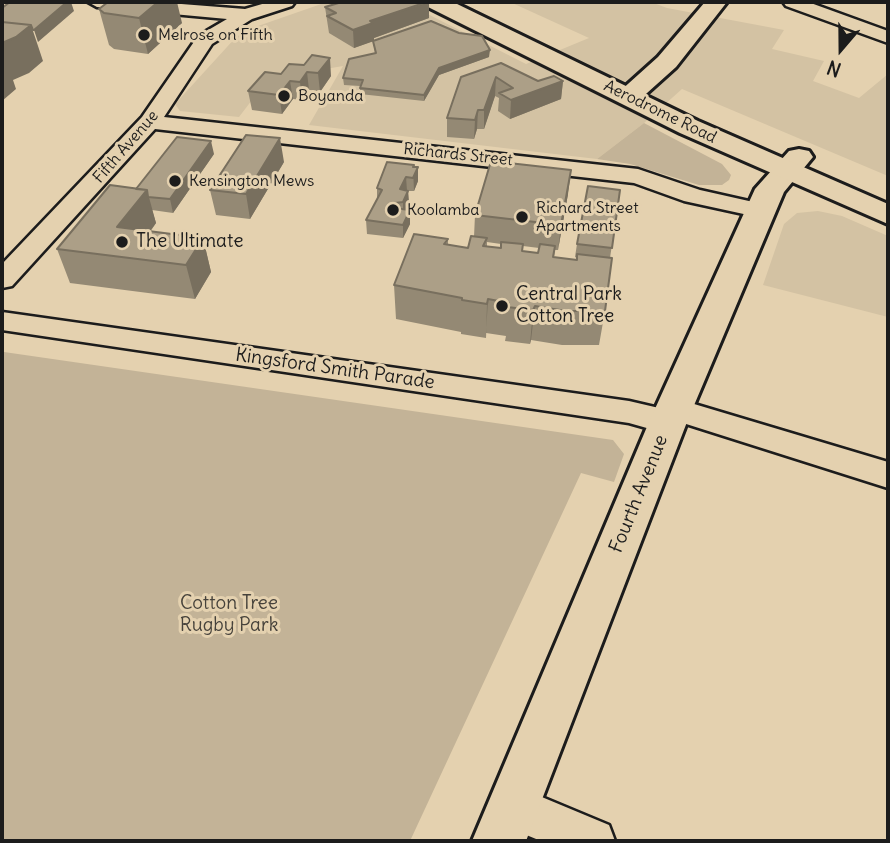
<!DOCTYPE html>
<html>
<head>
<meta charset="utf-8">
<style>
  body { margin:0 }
  #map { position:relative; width:890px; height:843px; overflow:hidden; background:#e4d1af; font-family:Delius,sans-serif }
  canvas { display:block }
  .frame { position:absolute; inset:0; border:4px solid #1c1c1c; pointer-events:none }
  .north { position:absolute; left:806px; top:14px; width:70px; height:70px; -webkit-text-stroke:5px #e4d1af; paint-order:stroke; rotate:200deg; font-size:19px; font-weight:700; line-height:28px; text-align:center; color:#1c1c1c }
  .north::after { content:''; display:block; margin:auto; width:24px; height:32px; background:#1c1c1c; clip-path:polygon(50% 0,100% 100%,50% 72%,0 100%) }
</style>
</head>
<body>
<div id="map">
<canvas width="890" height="843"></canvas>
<div class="frame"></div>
<div class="north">N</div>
</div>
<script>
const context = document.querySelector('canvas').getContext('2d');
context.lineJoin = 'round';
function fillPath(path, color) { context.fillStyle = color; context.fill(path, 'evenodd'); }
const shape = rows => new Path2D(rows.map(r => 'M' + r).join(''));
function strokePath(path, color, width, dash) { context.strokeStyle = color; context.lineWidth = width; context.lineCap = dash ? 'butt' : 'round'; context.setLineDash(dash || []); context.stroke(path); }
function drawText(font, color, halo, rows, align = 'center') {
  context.font = font + ' Delius,sans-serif'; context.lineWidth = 6; context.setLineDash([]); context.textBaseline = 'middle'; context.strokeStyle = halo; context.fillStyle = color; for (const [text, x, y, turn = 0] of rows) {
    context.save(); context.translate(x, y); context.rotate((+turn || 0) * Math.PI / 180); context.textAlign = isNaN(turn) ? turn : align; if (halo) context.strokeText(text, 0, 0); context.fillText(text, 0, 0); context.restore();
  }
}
fillPath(shape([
  [327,2,404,2,526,64,589,38,510,2,651,2,667,8,784,30,772,49,824,61,813,81,859,98,888,74,888,176,682,89,644,123,597,159,309,125,343,66,268,79,239,117,180,111,175,104,237,36,258,26],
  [818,211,842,216,888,236,888,317,763,285,784,224,797,213]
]), '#d3c2a3');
fillPath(shape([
  [644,123,722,164,731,175,729,180,722,185,699,185,630,164,597,159],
  [4,352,613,440,624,454,614,482,581,473,410,841,2,841,2,353]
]), '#c3b397');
const street = shape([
  [88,2,156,2,245,9,269,2,295,2,292,6,252,19,212,44,164,117,638,169,700,190,771,206,774,211,771,216,762,218,684,201,634,183,155,129,12,286,2,288,2,264,142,117,198,36,227,19,97,7,88,2],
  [783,2,808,2,888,31,888,43,786,6,783,2],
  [2,312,629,401,659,408,663,401,674,398,888,462,888,488,683,423,679,430,668,434,629,423,2,330,2,312],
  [513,785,609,825,615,841,541,841,497,823,491,807,497,791,513,785]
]);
const secondary = shape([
  [705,2,727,2,676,67,637,102,628,105,619,102,615,97,619,92,658,57,705,2],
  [799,149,809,151,813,157,784,192,687,422,526,841,472,841,649,422,755,189,789,151,799,149]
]);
const primary = shape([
  [425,2,453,2,698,121,888,204,888,224,680,133,428,7,425,2]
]);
strokePath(street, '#1c1c1c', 5);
strokePath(secondary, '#1c1c1c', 6);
strokePath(primary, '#1c1c1c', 6);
fillPath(street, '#e4d1af');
fillPath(secondary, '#e4d1af');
fillPath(primary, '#e4d1af');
fillPath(shape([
  [325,7,429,18,374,38,374,41,489,57,439,75,424,101,360,94,360,86,344,85,343,78,375,53,373,41,354,48,329,33],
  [99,9,182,23,148,54,114,49,109,45],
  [501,63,538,81,563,81,561,99,510,119,498,111,499,98,495,96,484,129,477,129,474,139,447,137,447,118],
  [304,65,331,76,320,92,309,90,302,100,293,99,282,114,252,110,248,91,281,74],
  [214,154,173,213,152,210,156,223,150,232,203,238,211,272,195,299,70,283,57,249,136,189],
  [284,162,250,219,216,215,210,190],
  [414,167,418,167,418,181,414,191,408,191,409,204,406,209,410,210,410,224,403,238,367,234,366,220,377,199,377,188],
  [620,190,610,258,605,311,599,345,562,345,531,340,530,344,505,341,506,336,486,333,486,338,461,334,461,332,396,319,394,285,448,239,448,245,468,248,474,237,475,215,568,194,558,250,555,250,554,257,577,260,577,258,575,257,577,244],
  [487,242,501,244,501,248,487,246],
  [523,246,539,248,538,253,522,251]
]), '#948974');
fillPath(shape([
  [67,2,71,2,74,11,38,42,34,30],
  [158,2,177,2,182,23,148,54,139,18],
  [429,2,429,18,374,38,374,41,354,48,353,30,370,21],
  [31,25,43,61,29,73,13,80,16,89,2,101,2,43],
  [490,50,489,57,439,75,424,101,424,95,439,68],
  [330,58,331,76,320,92,318,73],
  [307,72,309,90,302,100,300,82],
  [496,77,495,96,484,129,484,110],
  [290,81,293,99,282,114,279,95],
  [563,81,561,99,510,119,511,100],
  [478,110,477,129,474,139,475,120],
  [280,138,284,162,250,219,246,194],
  [211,141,214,154,173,213,170,199],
  [414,165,415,174,418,167,418,181,414,191,413,167],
  [571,170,568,194,558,250,561,225],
  [406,177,407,191,400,189],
  [147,190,156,223,130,258,117,227],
  [408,191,409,204,403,216,403,202],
  [410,210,410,224,403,238,403,225],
  [203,238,211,272,195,299,186,265],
  [488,299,486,333,486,338,487,304],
  [535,306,531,340,530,344,533,310]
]), '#786f5e');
const building = shape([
  [10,2,67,2,34,30,33,30,31,25,2,22,2,8,10,2],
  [108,2,158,2,139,18,104,13,99,9,108,2],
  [342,2,427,2,370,21,373,23,353,30,327,16,336,13,325,7,342,2],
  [431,21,459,33,482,36,490,50,439,68,424,95,360,88,363,80,343,78,349,59,376,53,373,41,431,21],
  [2,22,31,25,16,37,2,43,2,22],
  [312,55,330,58,318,73,307,72,300,82,290,81,279,95,248,91,265,72,281,74,289,64,304,65,312,55],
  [501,63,538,81,554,76,563,81,511,100,499,93,513,88,496,77,484,110,478,110,475,120,447,118,461,77,501,63],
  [246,135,280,138,246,194,210,190,246,135],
  [177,137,211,141,170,199,148,197,147,190,136,189,177,137],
  [491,161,571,170,561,225,475,215,491,161],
  [387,162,414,165,413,167,418,167,413,178,406,177,400,189,408,191,403,202,395,203,393,208,410,210,403,225,366,220,382,190,377,188,387,162],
  [110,185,147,190,117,227,203,238,186,265,57,249,110,185],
  [588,186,620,190,612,248,577,244,588,186],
  [414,234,448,239,444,244,468,248,471,236,487,238,483,246,501,248,501,242,523,244,522,251,538,253,540,244,555,246,553,257,577,260,577,254,612,258,605,311,566,311,535,306,533,310,507,307,509,303,488,299,487,304,462,300,462,298,394,285,414,234]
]);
fillPath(building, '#ac9f87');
strokePath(building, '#786f5e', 2);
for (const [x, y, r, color] of [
  [144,35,7,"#1c1c1c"],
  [284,96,7,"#1c1c1c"],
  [175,181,7,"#1c1c1c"],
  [393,210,7,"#1c1c1c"],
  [522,217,7,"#1c1c1c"],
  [122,242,7,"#1c1c1c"],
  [502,306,7,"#1c1c1c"]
]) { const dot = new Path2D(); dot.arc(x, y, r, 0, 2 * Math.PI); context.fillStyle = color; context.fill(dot); strokePath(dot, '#e4d1af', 2.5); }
drawText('16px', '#1c1c1c', '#e4d1af', [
  ["Melrose on Fifth",158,35],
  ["Boyanda",298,96],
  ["Kensington Mews",189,181],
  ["Richard Street",536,208],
  ["Apartments",536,226],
  ["Koolamba",407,210]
], 'left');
drawText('16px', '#1c1c1c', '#e4d1af', [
  ["Aerodrome Road",660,112,26],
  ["Fifth Avenue",126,147,-49],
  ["Richards Street",458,155,6]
]);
drawText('19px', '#1c1c1c', '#e4d1af', [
  ["The Ultimate",136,242],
  ["Central Park",516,295],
  ["Cotton Tree",516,317]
], 'left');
drawText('19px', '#1c1c1c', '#e4d1af', [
  ["Kingsford Smith Parade",335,369,8],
  ["Fourth Avenue",639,494,-68]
]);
drawText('19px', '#46423b', '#e4d1af', [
  ["Cotton Tree",229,604],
  ["Rugby Park",229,626]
]);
</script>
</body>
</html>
